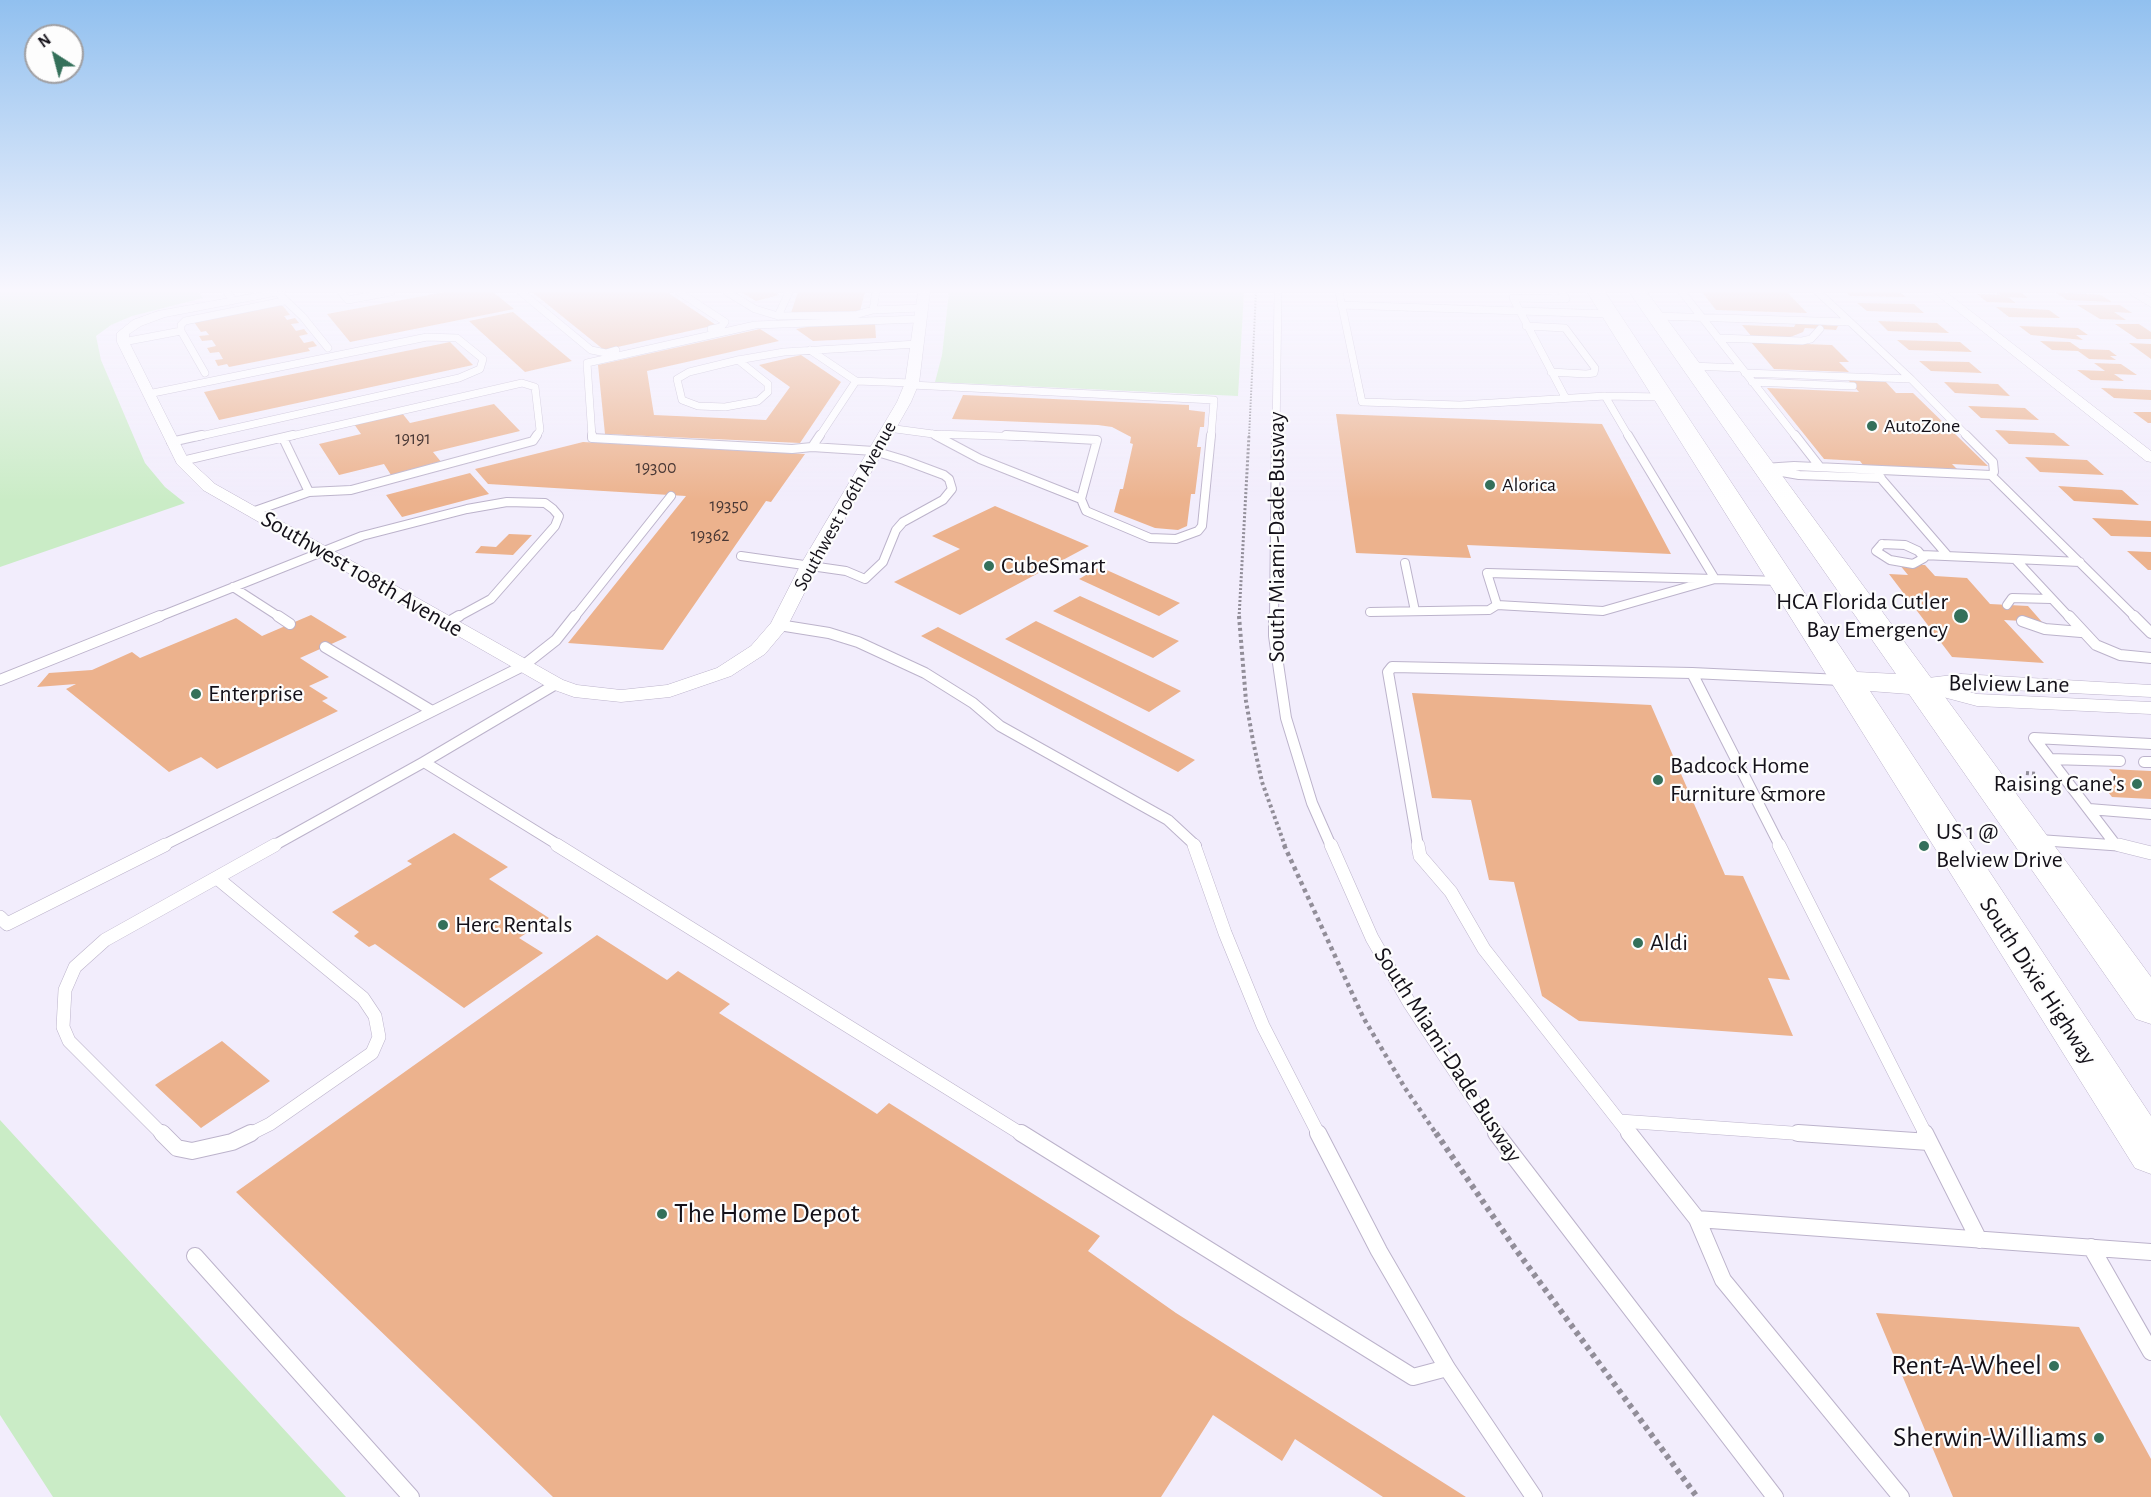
<!DOCTYPE html>
<html>
<head>
<meta charset="utf-8">
<style>
  body { margin:0 }
  #map { position:relative; width:2151px; height:1497px; overflow:hidden; background:#f2edfc; font-family:"Alegreya Sans",sans-serif }
  canvas { display:block }
  .north { position:absolute; left:24px; top:24px; width:60px; height:60px; box-sizing:border-box; background:#fdfdfd; border:2px solid #a09fa2; border-radius:50%; rotate:324deg; font-size:16px; font-weight:700; line-height:24px; text-align:center; color:#141119 }
  .north::after { content:''; display:block; margin:auto; width:21px; height:27px; background:#34705a; clip-path:polygon(50% 0,100% 100%,50% 72%,0 100%) }
</style>
</head>
<body>
<div id="map">
<canvas width="2151" height="1497"></canvas>
<div class="north">N</div>
</div>
<script>
const context = document.querySelector('canvas').getContext('2d');
context.lineJoin = 'round';
function fillPath(path, color) { context.fillStyle = color; context.fill(path, 'evenodd'); }
const shape = rows => new Path2D(rows.map(r => 'M' + r).join(''));
function strokePath(path, color, width, dash) { context.strokeStyle = color; context.lineWidth = width; context.lineCap = dash ? 'butt' : 'round'; context.setLineDash(dash || []); context.stroke(path); }
function drawText(font, color, halo, rows, align = 'center') {
  context.font = font + ' "Alegreya Sans",sans-serif'; context.lineWidth = 4.5; context.setLineDash([]); context.textBaseline = 'middle'; context.strokeStyle = halo; context.fillStyle = color; for (const [text, x, y, turn = 0] of rows) {
    context.save(); context.translate(x, y); context.rotate((+turn || 0) * Math.PI / 180); context.textAlign = isNaN(turn) ? turn : align; if (halo) context.strokeText(text, 0, 0); context.fillText(text, 0, 0); context.restore();
  }
}
fillPath(shape([
  [0,292,199,292,203,298,132,316,111,325,96,336,101,360,145,463,165,487,185,503,0,567],
  [949,292,1244,292,1238,396,935,382,942,355],
  [0,1120,346,1497,53,1497,0,1415]
]), '#caecc6');
fillPath(shape([
  [445,292,493,292,514,309,350,342,327,314],
  [532,292,667,292,716,325,604,350],
  [741,292,774,292,779,295,756,301],
  [798,292,865,292,860,311,791,313],
  [1702,292,1787,292,1807,313,1716,310],
  [1846,292,1899,292,1906,297,1850,296],
  [1996,292,2020,292,2028,298,2008,297,2016,303,1987,302,1977,294,2001,295],
  [2055,292,2101,295,2112,302,2067,300],
  [1857,303,1914,304,1924,313,1867,311],
  [2077,305,2120,305,2132,313,2114,312,2126,320,2100,319],
  [270,306,283,306,290,315,284,316,287,320,295,318,299,323,291,324,296,331,304,329,308,334,299,336,304,343,313,341,317,346,308,348,310,351,229,367,227,364,218,366,215,360,223,359,219,352,210,353,207,348,216,346,212,340,202,341,199,336,209,335,206,331,201,332,194,322],
  [1996,307,2049,310,2060,318,2009,317],
  [513,312,572,361,525,372,469,321],
  [1878,321,1937,323,1949,333,1888,331],
  [875,323,876,338,813,341,796,329,812,326],
  [1796,323,1838,326,1836,330,1805,328,1803,332,1788,338,1752,337,1742,325,1794,327],
  [2115,324,2139,324,2151,332,2151,339,2137,339],
  [2019,326,2078,328,2088,335,2076,335,2083,340,2031,335],
  [760,329,779,341,647,371,654,415,766,420,790,387,759,365,801,355,841,382,800,443,605,434,598,365],
  [1897,340,1960,342,1972,352,1909,350],
  [2040,341,2070,342,2080,349,2109,350,2117,356,2110,356,2116,360,2089,359,2078,351,2052,350],
  [450,342,473,365,219,420,204,392],
  [1751,342,1832,345,1849,362,1839,362,1849,372,1774,369],
  [2129,343,2151,344,2151,359],
  [1919,361,1969,362,1982,373,1931,371],
  [2094,363,2121,364,2137,375,2114,374,2124,381,2091,380,2077,370,2105,371],
  [1848,380,1885,381,1896,393,1913,393,1988,466,1952,464,1957,469,1863,465,1860,461,1824,459,1767,388,1859,392],
  [1944,382,1998,384,2010,396,1955,393],
  [2101,388,2151,390,2151,400,2114,398],
  [963,395,1189,405,1189,410,1205,412,1204,427,1200,427,1197,447,1201,447,1195,494,1191,494,1187,526,1178,530,1155,528,1114,512,1120,489,1123,489,1133,444,1130,443,1131,437,1112,427,1098,425,952,419],
  [494,404,520,431,433,452,442,463,391,475,384,464,339,475,319,444,361,434,354,424,402,413,410,423],
  [1968,406,2025,408,2039,420,1981,418],
  [2133,412,2151,412,2151,423,2148,423],
  [1336,414,1602,424,1671,554,1467,545,1471,558,1356,553],
  [1995,430,2054,433,2070,446,2009,444],
  [583,442,805,454,771,502,766,501,663,650,568,643,686,496,488,484,475,469],
  [2025,457,2087,460,2104,475,2040,472],
  [470,473,489,494,402,517,386,495],
  [2058,486,2122,490,2139,505,2074,501],
  [995,506,1089,546,960,615,894,582,960,549,932,536],
  [2092,518,2151,521,2151,537,2111,536],
  [509,534,532,535,513,555,475,553,481,546,496,547],
  [2127,551,2151,552,2151,570,2148,570],
  [1899,564,1925,565,1935,576,1967,578,1990,604,2028,606,2042,622,2004,620,2044,663,1952,657,1889,574,1908,575],
  [1100,567,1180,603,1159,616,1079,579],
  [1080,596,1179,641,1153,658,1053,611],
  [311,615,347,637,300,658,329,677,309,686,328,698,322,701,338,711,217,769,201,757,169,772,66,689,76,684,37,687,49,673,92,670,132,652,140,658,236,618,262,636],
  [1036,621,1181,691,1149,712,1005,639],
  [938,627,1195,760,1178,772,921,636],
  [1412,693,1651,705,1725,875,1743,876,1790,980,1768,978,1793,1036,1579,1021,1542,996,1514,882,1489,880,1471,800,1432,798],
  [2109,769,2151,771,2151,799,2112,797,2102,784,2123,785],
  [454,833,508,867,489,879,549,918,519,938,543,953,464,1008,375,944,369,947,354,936,359,932,332,912,412,864,407,861],
  [597,935,667,980,678,971,730,1004,719,1013,877,1114,889,1103,1100,1236,1088,1251,1176,1313,1466,1497,1383,1497,1295,1439,1282,1461,1213,1415,1161,1497,553,1497,236,1192],
  [222,1041,270,1081,201,1128,155,1085],
  [1876,1313,2079,1327,2151,1459,2151,1497,1953,1497]
]), '#ecb28d');
const laneFar4 = shape([
  [227,292,233,300],
  [341,292,348,300,391,292],
  [521,292,591,350,606,353,616,350],
  [679,292,725,322,721,327,711,329],
  [727,292,755,309,778,316,855,315,873,310,921,308],
  [1339,292,1362,402,1460,405,1605,396],
  [1562,292,1566,299,1513,298,1565,397],
  [1682,292,1796,437],
  [1818,292,1911,379],
  [280,295,303,317,328,348],
  [1341,305,1610,314],
  [873,310,876,292],
  [778,316,789,292],
  [1655,316,1849,322],
  [1526,326,1565,328,1595,368,1594,373,1586,374,1551,372],
  [1718,338,1802,341,1811,339,1820,329],
  [123,342,181,331],
  [810,350,856,381,912,383],
  [738,360,768,384,768,392,758,401,725,407,698,406,682,400,677,379,689,372,738,360],
  [738,360,784,352,917,344],
  [1691,366,1741,368],
  [205,373,181,331,181,325,185,321,284,301],
  [1745,373,1911,379,1968,437],
  [1752,382,1853,386],
  [911,385,1214,400,1211,437],
  [148,394,427,337,457,338,483,359,480,369,459,378,196,437],
  [888,428,933,434],
  [933,434,938,437],
  [933,434,1033,437],
  [287,437,522,383,535,387,540,430,536,437],
  [592,437,587,363,755,325,920,319],
  [819,437,856,381],
  [1276,437,1278,292],
  [1629,437,1605,396,1662,397]
]);
const laneFar3 = shape([
  [592,435,592,438,792,449,812,447,820,435],
  [935,435,980,459,1081,499,1097,440,1006,435],
  [1628,435,1715,579],
  [1795,435,1820,467],
  [1966,435,1993,462,1994,472,1991,475],
  [283,438,309,492],
  [171,442,202,435],
  [182,461,293,435],
  [1764,468,1794,466,1991,475,2136,618],
  [1776,471,1799,475,1881,478],
  [1878,475,1948,556],
  [1081,499,1086,511,1150,538,1176,539,1198,531,1202,526,1211,435],
  [252,512,309,492,351,490,533,441,537,435],
  [1882,544,1905,545,1918,551,1924,558,1913,564,1890,560,1876,551,1882,544],
  [1922,555,2015,559],
  [741,556,846,571,865,579,883,562,896,530,903,522,943,500,952,489,949,479,944,475,904,460,874,451,812,447],
  [1405,563,1415,611],
  [1487,573,1715,579,1603,611,1497,605,1487,573],
  [1715,579,1780,581],
  [233,587,281,618],
  [2007,605,2012,598,2051,599],
  [1370,612,1489,610,1497,605],
  [156,618,362,536,467,509,507,502,545,503,553,509,559,516,555,526,491,599,456,618],
  [574,618,671,496],
  [1274,618,1276,435],
  [2070,618,2015,559,2080,562]
]);
const laneFar2 = shape([
  [278,616,290,624],
  [1274,616,1274,636,1286,718,1312,803,1331,846],
  [2069,616,2096,645,2120,655,2151,658],
  [2134,616,2151,633],
  [2022,621,2045,629,2081,632],
  [447,623,459,616],
  [779,625,829,633,858,642,925,673,973,703,1000,726,1168,820,1196,846],
  [325,647,432,711],
  [1692,673,1780,846],
  [0,680,160,616],
  [556,684,424,762,560,846],
  [2050,759,2120,761],
  [2144,762,2151,762],
  [2089,809,2151,814],
  [2039,840,2125,846],
  [2115,844,2034,738,2151,744],
  [162,846,523,666,556,640,575,616],
  [273,846,424,762],
  [1418,846,1388,672,1392,667,1692,673,1841,680]
]);
const laneFar1 = shape([
  [557,845,1023,1135],
  [1194,845,1225,933,1263,1026,1319,1135],
  [1331,845,1372,938,1410,1004,1497,1135],
  [1418,845,1420,856,1451,892,1484,949,1630,1135],
  [1779,845,1926,1135],
  [2119,845,2151,853],
  [217,878,363,998,375,1016,379,1037,372,1053,270,1124,248,1135],
  [0,917,7,924,165,845],
  [1620,1121,1820,1135],
  [163,1135,69,1041,63,1027,65,990,75,967,105,940,275,845]
]);
const lane = shape([
  [162,1133,177,1148,192,1151,232,1142,251,1133],
  [1021,1133,1413,1377,1447,1368],
  [1318,1133,1379,1251,1447,1368,1534,1497],
  [1496,1133,1775,1497],
  [1629,1133,1697,1219,2151,1252],
  [1798,1133,1929,1142],
  [1925,1133,1979,1240],
  [1697,1219,1723,1280,1901,1497],
  [2091,1247,2151,1352],
  [195,1256,411,1497]
]);
const street = shape([
  [262,292,286,292,280,295,165,317,141,326,129,334,129,342,188,459,215,484,563,680,577,685,621,690,667,685,717,668,751,646,771,623,801,564,897,402,905,383,918,292,930,292,919,383,911,402,819,564,786,629,765,654,731,676,670,697,621,702,574,697,549,688,203,490,177,464,117,342,117,333,133,320,158,311,262,292],
  [1933,292,1946,292,2151,451,2151,462,2146,461,1933,292],
  [2126,292,2140,292,2151,298,2151,307,2126,292],
  [1961,674,2151,685,2151,697,1951,687,1977,694,2151,702,2151,714,1977,706,1913,689,1910,685,1920,679,1961,674]
]);
const highway = shape([
  [1587,292,1605,292,1857,672,1896,674,1629,292,1647,292,2151,977,2151,1024,2136,1019,1909,694,1870,691,2151,1116,2151,1174,2135,1168,1587,292]
]);
strokePath(laneFar4, '#bcb3cb', 8);
strokePath(laneFar3, '#bcb3cb', 10);
strokePath(laneFar2, '#bcb3cb', 12);
strokePath(laneFar1, '#bcb3cb', 14);
strokePath(lane, '#bcb3cb', 18);
strokePath(street, '#bcb3cb', 1);
strokePath(highway, '#bcb3cb', 1);
strokePath(shape([
  [1249,437,1256,292]
]), '#928e99', 2, [1.5, 1.5]);
strokePath(shape([
  [1239,618,1249,435]
]), '#928e99', 3, [2, 2]);
strokePath(shape([
  [1239,616,1246,701,1253,741,1262,782,1285,846],
  [2026,773,2037,774]
]), '#928e99', 4, [3, 3]);
strokePath(shape([
  [1284,845,1363,1017,1405,1088,1437,1135]
]), '#928e99', 4.5, [4, 4]);
strokePath(shape([
  [1436,1133,1514,1247,1697,1497]
]), '#928e99', 6, [4.5, 4.5]);
strokePath(laneFar4, '#fff', 7);
strokePath(laneFar3, '#fff', 8);
strokePath(laneFar2, '#fff', 10);
strokePath(laneFar1, '#fff', 13);
strokePath(lane, '#fff', 16);
fillPath(street, '#fff');
fillPath(highway, '#fff');
const sky = context.createLinearGradient(0, 0, 0, 501);
sky.addColorStop(0, '#91c0ef');
sky.addColorStop(0.58, '#f9f7fe');
sky.addColorStop(1, '#f9f7fe00');
context.fillStyle = sky;
context.fillRect(0, 0, 2151, 501);
for (const [x, y, r, color] of [
  [1872,426,6,"#34705a"],
  [1490,485,6,"#34705a"],
  [989,566,6,"#34705a"],
  [1961,616,8,"#34705a"],
  [196,694,6,"#34705a"],
  [1658,780,6,"#34705a"],
  [2137,784,6,"#34705a"],
  [1924,846,6,"#34705a"],
  [443,925,6,"#34705a"],
  [1638,943,6,"#34705a"],
  [662,1214,6,"#34705a"],
  [2054,1366,6,"#34705a"],
  [2099,1438,6,"#34705a"]
]) { const dot = new Path2D(); dot.arc(x, y, r, 0, 2 * Math.PI); context.fillStyle = color; context.fill(dot); strokePath(dot, '#fdfdfd', 2); }
drawText('18px', '#4a3936', null, [
  ["19191",413,439],
  ["19300",656,468],
  ["19350",729,506],
  ["19362",710,536]
]);
drawText('20px', '#141119', '#fdfdfd', [
  ["AutoZone",1884,426],
  ["Alorica",1502,485]
], 'left');
drawText('20px', '#141119', '#fdfdfd', [
  ["Southwest 106th Avenue",845,506,-61]
]);
drawText('24px', '#141119', '#fdfdfd', [
  ["South Miami-Dade Busway",1277,537,-90],
  ["Southwest 108th Avenue",362,574,30],
  ["Belview Lane",2009,684,1],
  ["South Dixie Highway",2038,981,57],
  ["South Miami-Dade Busway",1448,1055,57]
]);
drawText('24px', '#141119', '#fdfdfd', [
  ["CubeSmart",1001,566],
  ["HCA Florida Cutler",1948,602,"right"],
  ["Bay Emergency",1948,630,"right"],
  ["Enterprise",208,694],
  ["Badcock Home",1670,766],
  ["Furniture &more",1670,794],
  ["Raising Cane's",2125,784,"right"],
  ["US 1 @",1936,832],
  ["Belview Drive",1936,860],
  ["Herc Rentals",455,925],
  ["Aldi",1650,943]
], 'left');
drawText('28px', '#141119', '#fdfdfd', [
  ["The Home Depot",674,1214,"left"],
  ["Rent-A-Wheel",2042,1366],
  ["Sherwin-Williams",2087,1438]
], 'right');
</script>
</body>
</html>
